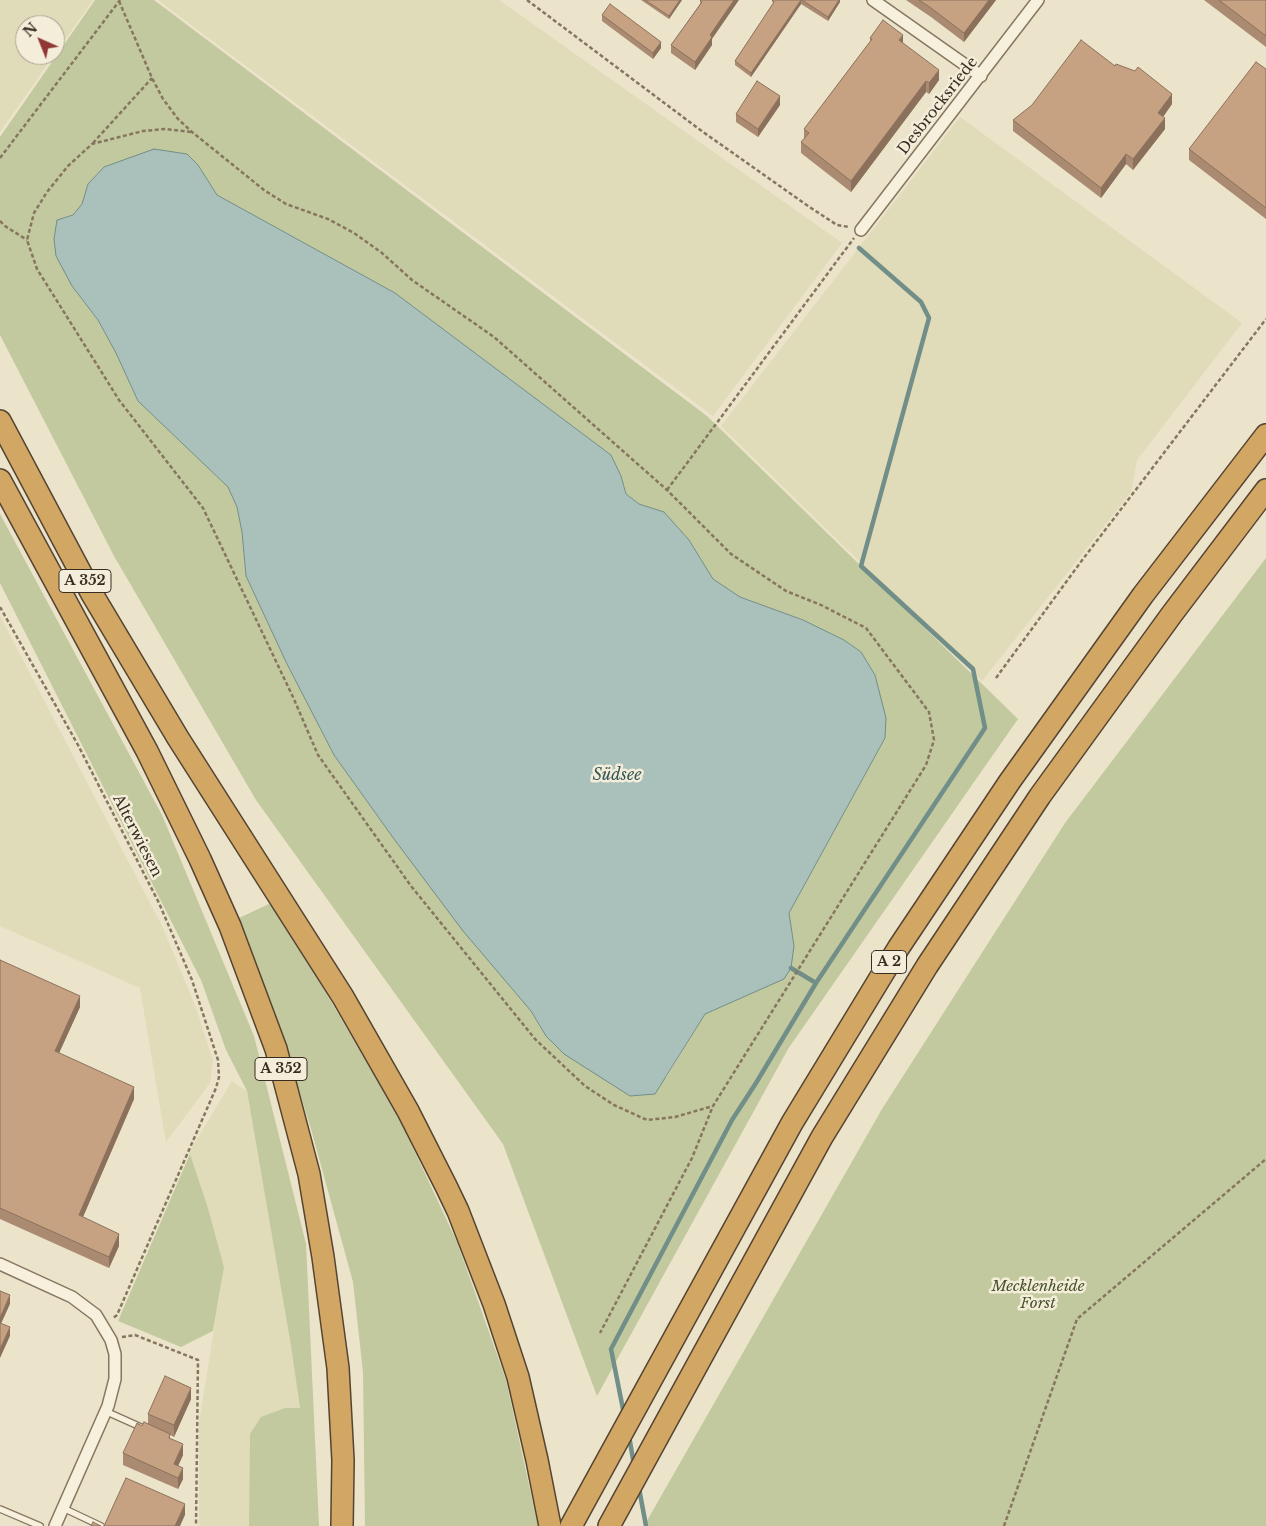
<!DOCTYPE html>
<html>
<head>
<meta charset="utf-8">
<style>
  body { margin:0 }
  #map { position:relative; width:1266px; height:1526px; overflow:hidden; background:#ebe3ca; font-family:"Libre Baskerville",serif }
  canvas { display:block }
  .north { position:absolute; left:15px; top:15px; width:50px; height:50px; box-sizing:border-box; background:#f3edd9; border:1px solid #a8a090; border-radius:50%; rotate:316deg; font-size:14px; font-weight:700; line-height:20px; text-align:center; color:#382d22 }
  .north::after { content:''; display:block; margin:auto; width:18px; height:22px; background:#903835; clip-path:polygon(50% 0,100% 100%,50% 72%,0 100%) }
</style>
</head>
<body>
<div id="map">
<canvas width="1266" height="1526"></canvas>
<div class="north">N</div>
</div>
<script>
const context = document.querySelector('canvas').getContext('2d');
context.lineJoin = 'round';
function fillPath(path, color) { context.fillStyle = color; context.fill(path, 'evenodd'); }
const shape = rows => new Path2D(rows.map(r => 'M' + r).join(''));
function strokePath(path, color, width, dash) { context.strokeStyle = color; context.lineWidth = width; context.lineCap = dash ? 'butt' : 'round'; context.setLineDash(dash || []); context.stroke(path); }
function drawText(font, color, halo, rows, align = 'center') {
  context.font = font + ' "Libre Baskerville",serif'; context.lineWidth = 5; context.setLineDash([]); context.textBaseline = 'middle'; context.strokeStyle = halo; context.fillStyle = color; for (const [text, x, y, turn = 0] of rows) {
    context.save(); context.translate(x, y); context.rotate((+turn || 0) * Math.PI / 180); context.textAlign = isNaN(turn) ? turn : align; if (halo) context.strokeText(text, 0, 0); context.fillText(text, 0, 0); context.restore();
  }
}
fillPath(shape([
  [0,0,93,0,55,54,55,25,25,25,25,55,54,55,0,132],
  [158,0,499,0,842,243,713,416],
  [960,117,1242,323,1137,460,1131,492,982,681,721,426],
  [0,616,162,926,196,1008,213,1061,210,1083,166,1142,140,988,0,926],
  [232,1081,247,1091,291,1346,300,1409,250,1434,249,1526,199,1526,199,1423,224,1267,208,1208,190,1155,188,1154]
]), '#e0dbb8');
fillPath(shape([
  [95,0,154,0,707,416,1018,719,788,1049,597,1396,503,1144,256,800,114,556,0,335,0,137],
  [123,162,198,165,217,195,395,293,611,455,621,476,626,494,639,504,664,512,689,540,713,579,740,597,803,620,844,640,861,652,875,675,885,738,789,913,794,946,742,997,705,1014,666,1078,546,1036,531,1011,394,839,334,755,287,664,246,576,242,532,237,507,228,487,138,401,116,353,98,320,72,286,57,220,73,215,82,204,88,184,104,167],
  [0,514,162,815,254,1036,306,1244,319,1526,249,1526,250,1434,261,1417,285,1408,300,1408,291,1346,247,1091,226,1050,201,980,0,583],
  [1266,558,1266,1526,644,1526,882,1109,1065,823],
  [271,903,312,969,399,1118,457,1242,506,1380,538,1526,365,1526,363,1372,353,1282,311,1129,278,1023,239,918],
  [190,1154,208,1208,224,1267,213,1331,181,1347,118,1321]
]), '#c2c99e');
const water = shape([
  [154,149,187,154,198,165,217,195,395,293,611,455,621,476,626,494,639,504,664,512,689,540,713,579,740,597,803,620,844,640,861,652,875,675,886,718,885,738,789,913,794,946,791,968,784,979,705,1014,655,1094,630,1096,564,1054,546,1036,531,1011,463,931,394,839,334,755,287,664,246,576,242,532,237,507,228,487,138,401,116,353,98,320,72,286,56,256,54,239,57,220,73,215,82,204,88,184,104,167,154,149]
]);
fillPath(water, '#aac0ba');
strokePath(water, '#718e88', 1);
strokePath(shape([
  [816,983,985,728,973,669,861,566,929,318,921,302,859,248],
  [624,1414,611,1349,732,1120,756,1083,816,983,791,968],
  [629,1436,634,1465],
  [639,1488,646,1526]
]), '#718e88', 4.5);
const lane = shape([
  [105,1411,143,1428],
  [63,1508,101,1526],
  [0,1509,40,1526]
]);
const street = shape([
  [873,0,981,76],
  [861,230,1038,0],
  [0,1264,72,1297,96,1315,111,1340,115,1354,115,1379,108,1406,55,1526]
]);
const highway = shape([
  [0,421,92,594,178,738,343,997,408,1111,446,1186,458,1211,494,1304,518,1377,537,1460,550,1526],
  [0,480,147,751,200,859,230,926,276,1049,309,1174,323,1257,338,1368,343,1460,342,1526],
  [571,1526,792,1123,899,947,1010,781,1143,595,1266,435],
  [609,1526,822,1137,927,966,1040,796,1172,614,1266,490]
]);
strokePath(lane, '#867660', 8);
strokePath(street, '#867660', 14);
strokePath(highway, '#543', 24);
strokePath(shape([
  [527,0,703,132,811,208,837,225,849,227],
  [119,1,152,78,163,99,178,119,192,132,264,190,286,204,328,219,354,233,382,253,412,280,494,337,667,490,731,554,786,591,821,605,866,628,929,712,934,740,926,765,713,1106,692,1158,600,1333],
  [191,132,165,129,143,131,92,144,68,166,47,192,34,213,27,240,37,269,119,400,203,508,293,697,318,755,411,886,535,1039,585,1086,614,1105,647,1120,675,1117,713,1106],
  [93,143,152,78],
  [0,158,120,0],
  [0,221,5,226,27,240],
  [667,490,854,238],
  [0,607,78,745,159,903,192,980,218,1060,219,1077,216,1088,117,1315,112,1319],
  [996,678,1083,559,1266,319],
  [122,1337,135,1335,198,1360,196,1526],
  [1004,1526,1077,1319,1266,1159]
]), '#867660', 2.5, [4, 2.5]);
strokePath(lane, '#f6f0dc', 5.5);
strokePath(street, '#f6f0dc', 11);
strokePath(highway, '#d2a663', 21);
fillPath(shape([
  [641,0,682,0,669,19],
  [701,0,712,39,712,45,695,70,671,53,671,45,700,4],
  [773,0,840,0,840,2,828,21,801,4,751,77,735,65,735,61,773,5],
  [906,0,996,0,964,42,931,17],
  [1204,0,1266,0,1266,47],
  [602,15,661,48,653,59,602,21],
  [870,38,903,43,939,80,929,94,926,92,851,192,801,153,801,142,804,139,804,129,870,42],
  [1115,66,1172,104,1163,117,1165,129,1133,170,1126,164,1101,198,1013,131,1013,120],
  [1266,69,1266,219,1189,160,1189,149],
  [780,105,758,137,736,122,736,114],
  [0,960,80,1007,59,1053,134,1099,83,1217,119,1246,109,1268,0,1219],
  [191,1399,174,1437,170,1435,170,1438,183,1455,178,1466,183,1479,178,1489,123,1465,123,1453,142,1426,148,1424,148,1414]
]), '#aa8b71');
fillPath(shape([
  [680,0,682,0,669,19,669,16],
  [734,0,739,0,712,39,712,45,695,70,695,62,710,35],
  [801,0,801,4,751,77,751,73],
  [839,0,840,0,840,2,828,21,828,17],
  [989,0,996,0,964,42,964,33],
  [903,35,903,46,899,40],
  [661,42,661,48,653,59,653,53],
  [939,70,939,80,929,94,929,83],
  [926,81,926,92,851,192,851,181],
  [1172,94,1172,104,1158,124,1158,113],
  [780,96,780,105,758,137,758,129],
  [1165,118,1165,129,1133,170,1133,159],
  [1126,154,1126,164,1101,198,1101,188],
  [80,996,80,1007,55,1062,55,1051],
  [134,1087,134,1099,79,1226,79,1215],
  [119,1234,119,1246,109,1268,109,1257],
  [10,1295,10,1304,0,1326,0,1318],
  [10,1327,10,1336,0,1358,0,1349],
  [191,1388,191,1399,174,1437,174,1425],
  [183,1444,183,1455,174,1475,174,1464],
  [183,1468,183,1479,178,1489,178,1478],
  [185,1504,185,1515,180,1526,175,1526]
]), '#8b715c');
const building = shape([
  [645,0,680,0,669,16,645,0],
  [701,0,734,0,710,35,712,37,695,62,671,45,702,2,700,1,701,0],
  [773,0,801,0,751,73,735,61,774,2,772,1,773,0],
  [802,0,839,0,828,17,802,0],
  [919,0,989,0,964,33,931,8,919,0],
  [1219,0,1266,0,1266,36,1219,0],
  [610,4,661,42,653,53,602,15,610,4],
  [883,20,903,35,899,40,939,70,929,83,926,81,851,181,801,142,809,133,804,129,872,39,870,38,883,20],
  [1081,40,1115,66,1116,64,1135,71,1138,67,1172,94,1158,113,1165,118,1133,159,1126,154,1101,188,1013,120,1032,105,1081,40],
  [1256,62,1266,69,1266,208,1189,149,1256,62],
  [757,81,780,96,758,129,736,114,757,81],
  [0,960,80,996,55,1051,134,1087,79,1215,119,1234,109,1257,0,1208,0,960],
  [0,1291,10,1295,0,1318,0,1291],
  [0,1323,10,1327,0,1349,0,1323],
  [165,1376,191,1388,174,1425,148,1414,165,1376],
  [144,1422,170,1434,169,1438,183,1444,174,1464,183,1468,178,1478,123,1453,137,1423,142,1426,144,1422],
  [126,1478,185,1504,175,1526,104,1526,126,1478],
  [93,1522,101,1526,91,1526,93,1522]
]);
fillPath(building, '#c6a283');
strokePath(building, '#8b715c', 1);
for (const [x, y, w] of [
  [85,581,52],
  [889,962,35],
  [281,1069,52]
]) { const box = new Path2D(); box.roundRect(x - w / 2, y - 11.5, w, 23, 4); context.fillStyle = '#f3edd9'; context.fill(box); strokePath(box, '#382d22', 1); }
drawText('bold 14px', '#382d22', null, [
  ["A 352",85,581],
  ["A 2",889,962],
  ["A 352",281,1069]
]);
drawText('15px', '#382d22', '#f3edd9', [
  ["Desbrocksriede",938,106,-52],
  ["Alterwiesen",137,836,63]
]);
drawText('italic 15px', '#47532a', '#f3edd9', [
  ["Mecklenheide",1038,1287],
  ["Forst",1038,1304]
]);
drawText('italic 16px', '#325656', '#f3edd9', [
  ["Südsee",617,775]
]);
</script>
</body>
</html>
